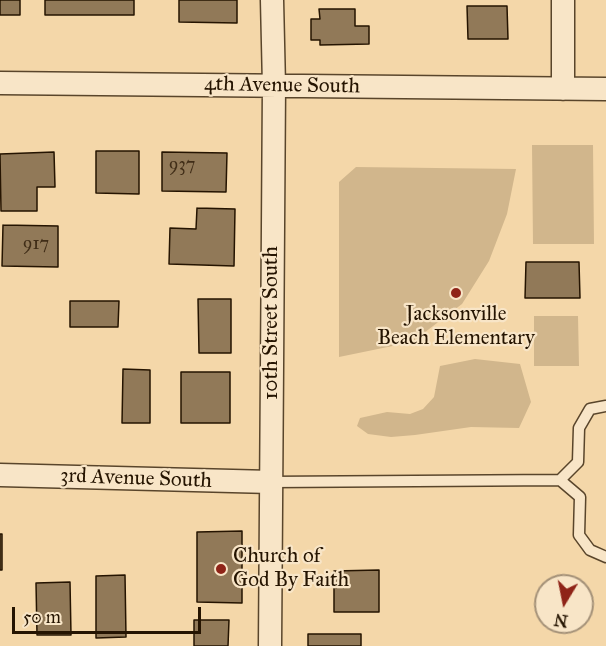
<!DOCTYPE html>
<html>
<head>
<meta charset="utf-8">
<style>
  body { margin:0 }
  #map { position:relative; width:606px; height:646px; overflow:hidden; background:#f4d7a9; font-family:"IM FELL Great Primer",serif }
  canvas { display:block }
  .north { position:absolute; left:534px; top:574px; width:60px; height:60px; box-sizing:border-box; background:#f8e5c7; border:2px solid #a49178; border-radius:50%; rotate:190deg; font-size:16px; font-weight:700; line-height:24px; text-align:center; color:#251401 }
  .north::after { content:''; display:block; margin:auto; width:21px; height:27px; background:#8f2418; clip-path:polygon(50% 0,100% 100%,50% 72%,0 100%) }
  .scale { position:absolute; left:12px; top:607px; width:189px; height:27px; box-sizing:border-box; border:3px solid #251401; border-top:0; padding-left:8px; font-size:18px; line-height:21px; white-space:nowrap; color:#251401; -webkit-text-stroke:4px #f8e5c7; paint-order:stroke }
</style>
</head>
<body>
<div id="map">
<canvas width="606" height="646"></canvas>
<div class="north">N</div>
<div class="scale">50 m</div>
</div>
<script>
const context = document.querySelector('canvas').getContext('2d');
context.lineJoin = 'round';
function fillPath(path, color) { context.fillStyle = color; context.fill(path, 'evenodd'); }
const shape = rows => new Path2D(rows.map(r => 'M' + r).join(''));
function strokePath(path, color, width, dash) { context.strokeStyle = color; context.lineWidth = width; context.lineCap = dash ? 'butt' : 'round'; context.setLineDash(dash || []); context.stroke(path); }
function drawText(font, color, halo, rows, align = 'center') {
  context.font = font + ' "IM FELL Great Primer",serif'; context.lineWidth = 4.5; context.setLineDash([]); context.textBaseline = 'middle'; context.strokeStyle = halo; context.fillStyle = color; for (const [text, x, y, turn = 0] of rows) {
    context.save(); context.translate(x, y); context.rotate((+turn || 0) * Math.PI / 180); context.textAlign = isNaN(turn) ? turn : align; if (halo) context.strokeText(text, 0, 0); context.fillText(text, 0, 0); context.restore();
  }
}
fillPath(shape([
  [532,145,593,145,594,244,533,244],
  [356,167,516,169,507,214,489,261,462,304,412,342,339,357,339,182],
  [534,316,578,316,579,366,534,366],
  [475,359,520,364,531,402,519,428,471,427,415,435,391,437,368,434,357,426,360,418,387,412,410,414,423,409,434,397,440,366]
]), '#d1b68c');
const building = shape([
  [0,0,20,0,20,15,0,15,0,0],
  [45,0,134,0,134,15,45,15,45,0],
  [179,0,237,0,237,23,179,22,179,0],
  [467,6,507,6,508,39,468,39,467,6],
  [319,9,355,9,355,26,369,26,369,44,320,45,320,40,311,40,311,19,320,19,319,9],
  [96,151,139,151,139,194,96,193,96,151],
  [54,152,55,187,37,187,37,211,1,211,0,154,54,152],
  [162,152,227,153,226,192,162,191,162,152],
  [197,208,235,209,234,266,169,264,170,228,196,229,197,208],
  [3,225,58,226,58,267,2,266,3,225],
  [526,262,579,262,580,298,525,298,526,262],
  [198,299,231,299,231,353,199,353,198,299],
  [70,301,119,301,118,327,70,327,70,301],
  [123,369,150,370,150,423,122,423,123,369],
  [181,372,230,372,230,423,181,423,181,372],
  [242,531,242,603,197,602,197,532,242,531],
  [0,534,2,534,2,570,0,570,0,534],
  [379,570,379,612,334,612,334,571,379,570],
  [125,575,126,637,96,638,96,576,125,575],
  [70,582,71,635,37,635,36,583,70,582],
  [194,620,229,620,228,646,194,646,194,620],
  [308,634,361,634,361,646,308,646,308,634]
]);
fillPath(building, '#917958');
strokePath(building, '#251401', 1.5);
const lane = shape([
  [560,480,578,462,579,428,590,409,606,406],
  [271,482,560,480,580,497,579,535,590,550,606,557]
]);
const street = shape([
  [563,0,563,89],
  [0,83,606,89],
  [0,475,271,482],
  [270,646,274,86,272,0]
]);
strokePath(lane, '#59452b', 13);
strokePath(street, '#59452b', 25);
strokePath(lane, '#f8e5c7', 10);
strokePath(street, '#f8e5c7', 22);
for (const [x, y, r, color] of [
  [456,293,6,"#8f2418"],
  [221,569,6,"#8f2418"]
]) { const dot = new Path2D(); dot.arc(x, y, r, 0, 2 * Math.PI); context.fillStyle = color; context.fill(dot); strokePath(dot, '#f8e5c7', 2); }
drawText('18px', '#402d17', null, [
  ["937",182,166],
  ["917",36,245]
]);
drawText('21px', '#251401', '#f8e5c7', [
  ["4th Avenue South",282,86,1],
  ["10th Street South",272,323,-90],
  ["3rd Avenue South",136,479,2]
]);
drawText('21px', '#251401', '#f8e5c7', [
  ["Jacksonville",456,315],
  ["Beach Elementary",456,339],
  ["Church of",233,557,"left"],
  ["God By Faith",233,581,"left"]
]);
</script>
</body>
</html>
